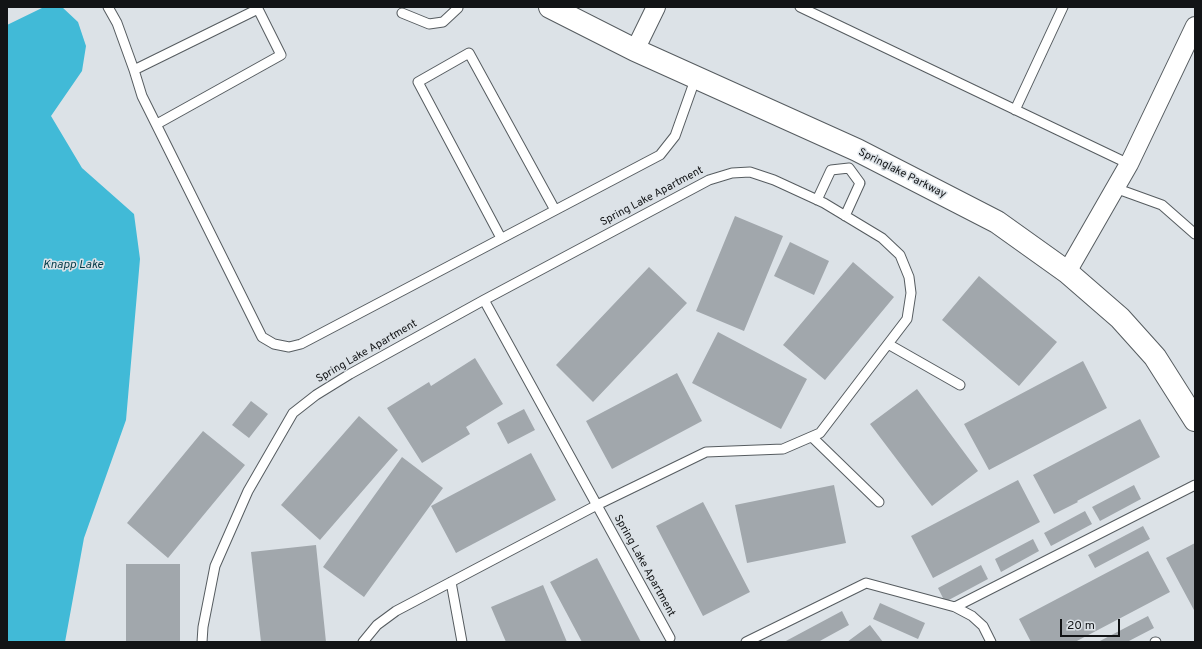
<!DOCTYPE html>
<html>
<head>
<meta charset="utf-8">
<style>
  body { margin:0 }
  #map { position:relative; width:1202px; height:649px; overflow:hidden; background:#dce2e7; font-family:Overpass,sans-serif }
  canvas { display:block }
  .frame { position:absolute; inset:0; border:8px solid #121416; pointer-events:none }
  .scale { position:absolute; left:1060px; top:619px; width:60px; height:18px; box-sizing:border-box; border:2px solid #121416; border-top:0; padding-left:5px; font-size:12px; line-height:14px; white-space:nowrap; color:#121416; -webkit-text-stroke:3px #dce2e7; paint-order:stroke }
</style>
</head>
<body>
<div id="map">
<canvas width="1202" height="649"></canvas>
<div class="frame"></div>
<div class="scale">20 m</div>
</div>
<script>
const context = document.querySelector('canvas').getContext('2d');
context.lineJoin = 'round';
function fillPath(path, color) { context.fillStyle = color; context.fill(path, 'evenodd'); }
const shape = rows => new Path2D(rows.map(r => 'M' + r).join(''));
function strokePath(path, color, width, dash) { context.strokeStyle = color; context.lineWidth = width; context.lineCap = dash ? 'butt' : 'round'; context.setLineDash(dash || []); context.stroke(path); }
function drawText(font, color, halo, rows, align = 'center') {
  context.font = font + ' Overpass,sans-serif'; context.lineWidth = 3; context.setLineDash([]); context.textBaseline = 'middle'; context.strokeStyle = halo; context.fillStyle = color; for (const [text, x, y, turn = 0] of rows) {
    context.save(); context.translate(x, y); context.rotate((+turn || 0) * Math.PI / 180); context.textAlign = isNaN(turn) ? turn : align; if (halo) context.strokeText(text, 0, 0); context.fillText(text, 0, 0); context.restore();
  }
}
fillPath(shape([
  [44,7,62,7,78,22,86,46,82,71,51,116,82,168,134,214,140,259,126,420,84,538,65,642,7,642,7,25]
]), '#41bad7');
fillPath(shape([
  [735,216,783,236,744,331,696,311],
  [790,242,829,261,814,295,774,276],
  [853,262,894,297,825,380,783,345],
  [649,267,687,303,593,402,556,365],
  [979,276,1057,342,1019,386,942,320],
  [718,332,807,379,781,429,692,383],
  [475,358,503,404,466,427,470,434,422,463,387,408,429,382,431,386],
  [1083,361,1107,408,989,470,964,424],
  [677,373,702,421,612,469,586,421],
  [917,389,978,471,932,506,870,424],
  [251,401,268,414,249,438,232,425],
  [524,409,535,430,508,444,497,423],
  [359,416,398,450,320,540,281,505],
  [1140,419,1160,457,1077,501,1078,502,1054,514,1033,475],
  [203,431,245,465,168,558,127,523],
  [531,453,556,500,456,553,431,506],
  [402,457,443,488,364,597,323,567],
  [1018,480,1040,522,933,578,911,536],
  [834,485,846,543,747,563,735,505],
  [1134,485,1141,499,1100,521,1092,507],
  [703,502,750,592,703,616,656,526],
  [1085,511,1092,524,1051,546,1044,533],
  [1143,526,1150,539,1095,568,1088,555],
  [1033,539,1039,551,1001,572,995,559],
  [1195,543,1195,612,1166,558],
  [316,545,326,642,261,642,251,552],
  [1148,551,1170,592,1075,642,1031,642,1019,619],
  [597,558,641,642,582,642,550,582],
  [126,564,180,564,180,642,126,642],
  [981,565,988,579,945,602,938,588],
  [543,585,567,642,506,642,491,607],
  [880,603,925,623,918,639,873,619],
  [842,611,849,625,818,642,784,642],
  [1148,616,1154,628,1127,642,1098,642],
  [870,625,883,642,847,642]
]), '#a1a7ac');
const lane = shape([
  [108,7,117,23,134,70,142,96,262,337,274,344,289,347,301,344,660,155,675,136,696,77],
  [800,7,1129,164],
  [402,13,429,24,443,22,458,8],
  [134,70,258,9,281,55,157,124],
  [1015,110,1063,7],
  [1115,188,1162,205,1195,234],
  [817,200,831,170,849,168],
  [845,216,860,183,849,168],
  [501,238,418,82,469,53,555,210],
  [484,300,670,638],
  [888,344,960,385],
  [812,437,879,502],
  [451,582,462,642],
  [955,607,1195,485],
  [202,642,203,627,215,566,248,491,293,413,316,395,350,374,484,300,709,180,732,173,750,172,774,180,824,203,882,238,900,255,909,277,911,293,907,319,820,433,783,449,706,452,597,505,396,611,377,625,363,642],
  [746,642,866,583,955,607,972,616,983,626,991,642],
  [1155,642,1156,642]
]);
const street = shape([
  [635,50,656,7],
  [1067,272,1129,164,1195,26]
]);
const secondary = shape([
  [550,7,635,50,857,150,997,222,1067,272,1120,318,1155,357,1195,420]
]);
strokePath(lane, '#565c60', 11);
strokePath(street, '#565c60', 20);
strokePath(secondary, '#565c60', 24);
strokePath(lane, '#fff', 9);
strokePath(street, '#fff', 18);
strokePath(secondary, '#fff', 22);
drawText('11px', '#121416', '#dce2e7', [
  ["Springlake Parkway",902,174,27],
  ["Spring Lake Apartment",652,197,-28],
  ["Spring Lake Apartment",367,352,-30],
  ["Spring Lake Apartment",644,566,61]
]);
drawText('italic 12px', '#053d49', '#dce2e7', [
  ["Knapp Lake",73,266]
]);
</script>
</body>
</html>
